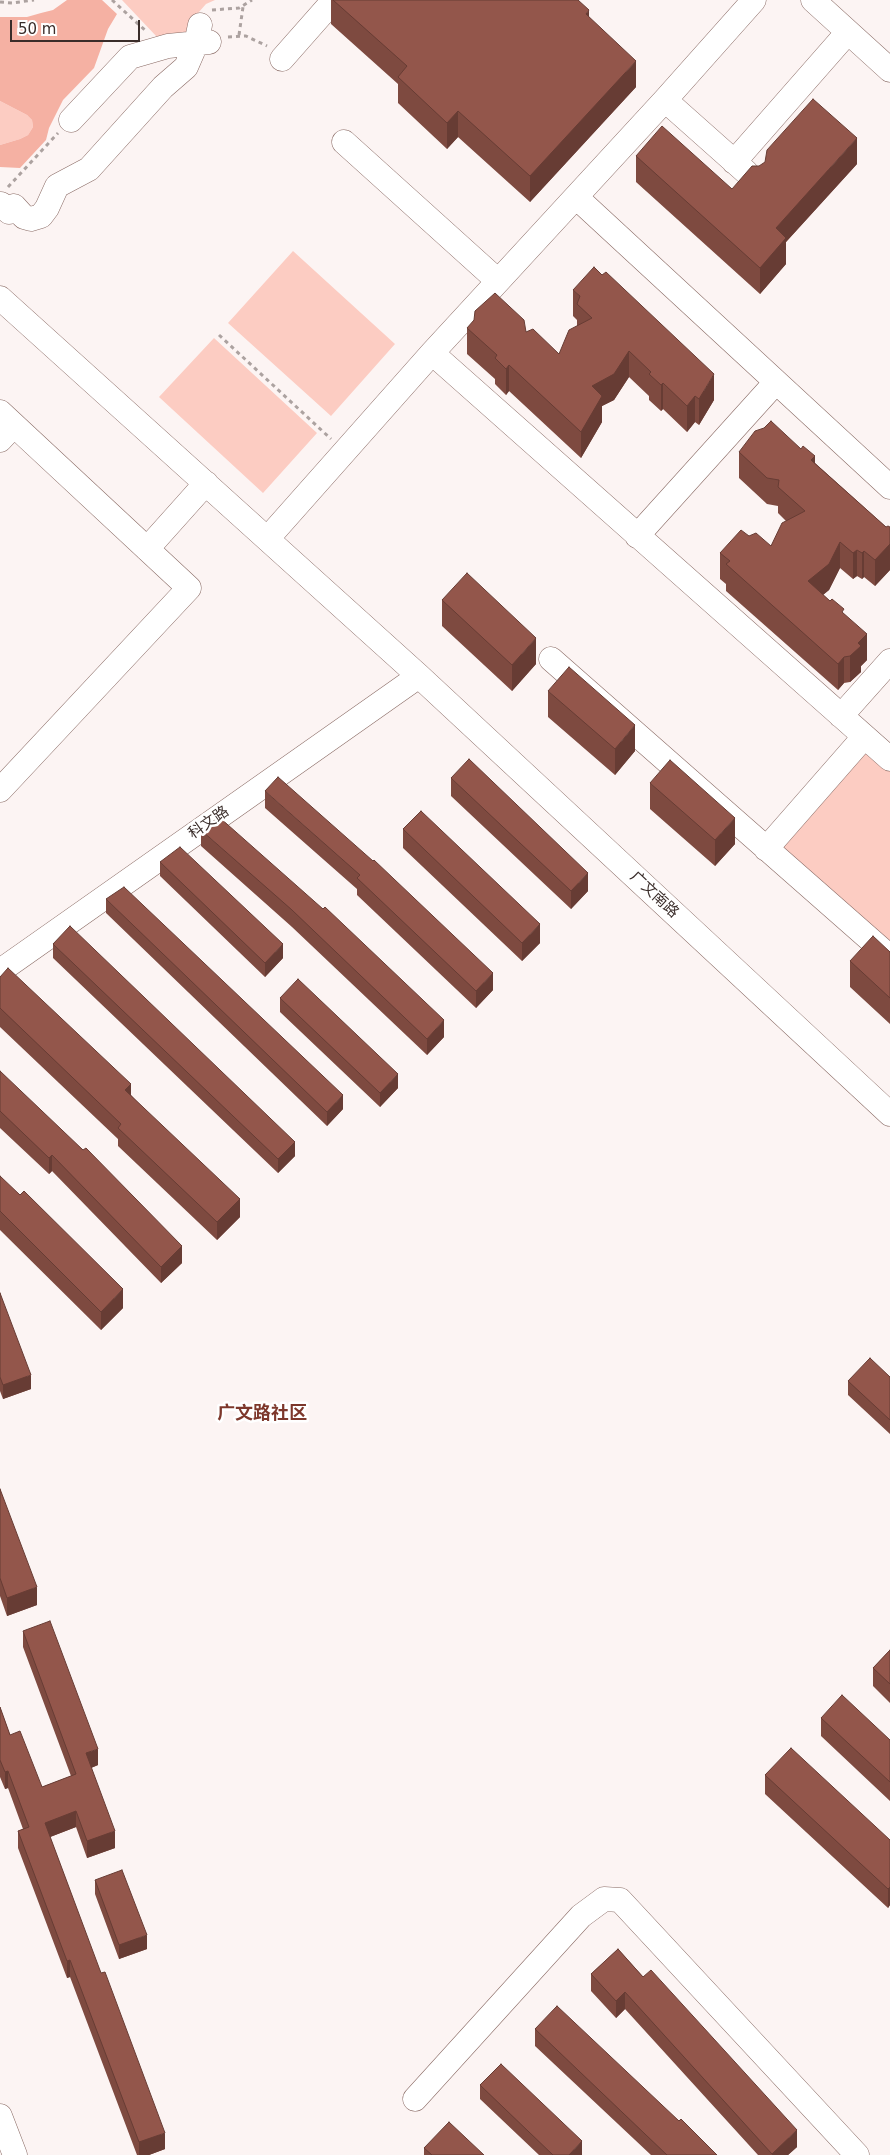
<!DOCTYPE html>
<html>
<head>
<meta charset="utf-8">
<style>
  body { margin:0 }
  #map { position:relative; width:890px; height:2155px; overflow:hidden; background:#fcf4f3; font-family:"DejaVu Sans",sans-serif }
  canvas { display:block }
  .scale { position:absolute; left:10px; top:20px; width:130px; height:22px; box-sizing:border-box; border:2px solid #3a2d2a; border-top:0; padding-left:6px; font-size:15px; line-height:18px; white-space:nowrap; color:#3a2d2a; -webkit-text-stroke:4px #fff; paint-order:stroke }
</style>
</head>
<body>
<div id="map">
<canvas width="890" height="2155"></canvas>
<div class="scale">50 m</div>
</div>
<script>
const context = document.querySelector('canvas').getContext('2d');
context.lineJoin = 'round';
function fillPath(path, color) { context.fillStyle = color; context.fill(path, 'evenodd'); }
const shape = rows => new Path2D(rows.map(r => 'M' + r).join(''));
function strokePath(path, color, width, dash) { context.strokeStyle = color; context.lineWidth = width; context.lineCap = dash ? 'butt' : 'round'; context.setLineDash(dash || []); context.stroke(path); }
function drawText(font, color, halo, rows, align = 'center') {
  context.font = font + ' "DejaVu Sans","Noto Sans SC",sans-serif'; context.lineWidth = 5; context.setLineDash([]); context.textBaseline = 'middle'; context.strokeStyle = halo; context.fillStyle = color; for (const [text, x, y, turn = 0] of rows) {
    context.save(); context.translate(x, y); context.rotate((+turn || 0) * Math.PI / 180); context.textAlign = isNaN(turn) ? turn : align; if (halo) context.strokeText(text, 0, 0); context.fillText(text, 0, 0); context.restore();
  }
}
fillPath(shape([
  [122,0,215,0,206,4,191,21,191,34,157,37],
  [0,101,27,115,32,120,33,127,28,135,20,139,0,145],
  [293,251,395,344,331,416,228,323],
  [214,338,317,433,263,493,159,397],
  [867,749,890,764,890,951,777,842]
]), '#fcccc2');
fillPath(shape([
  [67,0,102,0,117,14,108,29,94,68,63,100,49,128,46,140,20,168,0,167,0,145,20,139,28,135,33,127,32,120,27,115,0,101,0,17,27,17,41,13,53,10]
]), '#f5b1a3');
const minor = shape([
  [813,0,890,70],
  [282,59,334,0],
  [665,100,746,172],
  [71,120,130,57,168,46,209,42],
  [344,142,498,281],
  [734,162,848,32],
  [576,197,890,487],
  [1,204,9,212,14,206,24,217,31,219,41,216,47,208,57,186,89,169,163,87,186,67,196,44,200,25],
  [0,298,419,676,890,1114],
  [432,353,890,759],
  [0,412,189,588,0,790],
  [0,440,14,425],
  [637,536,776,382],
  [268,538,432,353,665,100,754,0],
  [147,549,206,483],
  [551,659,890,957],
  [841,716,890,661],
  [766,849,864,737],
  [0,971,419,676],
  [415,2099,581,1916,604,1899,620,1900,857,2155],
  [0,2116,15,2155]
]);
strokePath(minor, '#896a64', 25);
strokePath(shape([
  [112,0,147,32],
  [0,2,12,3,34,0],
  [212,10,239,8,252,0],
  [239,35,243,7],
  [228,37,246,36,267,46],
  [8,187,58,133],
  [219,335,331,439]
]), '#aca2a0', 3, [4, 4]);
strokePath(minor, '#fff', 24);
fillPath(shape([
  [331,0,578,0,636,87,530,202,458,137,447,149,398,103,398,84,331,24],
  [636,156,732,189,857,164,786,242,786,264,760,294,636,182],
  [573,290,714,400,699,425,695,422,687,432,663,409,661,411,649,400,649,396,629,377,614,400,602,406,602,422,581,458,509,391,506,395,495,384,495,379,467,354,467,328,526,332,559,354,577,326,577,320,573,316],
  [739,452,815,463,886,527,890,527,890,570,875,586,864,577,862,579,857,576,853,579,840,568,829,590,823,595,844,614,867,660,861,666,861,672,850,682,844,683,838,690,726,591,726,584,720,579,720,553,749,536,771,546,786,521,778,513,778,506,767,504,739,478],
  [442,600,536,664,512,691,442,626],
  [548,691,635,751,615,775,548,717],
  [451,778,588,891,571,909,451,796],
  [650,783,735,844,715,866,650,809],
  [265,791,493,990,476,1008,357,895,357,889,265,808],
  [403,829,540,943,522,961,403,848],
  [201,830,444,1037,427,1055,292,927,201,846],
  [160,862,283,958,265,977,160,876],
  [106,899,343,1109,327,1126,106,913],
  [53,944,295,1156,278,1173,53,958],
  [890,952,890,1024,850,987,850,961],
  [0,977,131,1095,240,1217,217,1240,118,1146,118,1139,0,1027],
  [280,998,398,1088,380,1107,280,1012],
  [0,1071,182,1263,161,1283,52,1171,49,1174,0,1128],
  [0,1176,123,1308,101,1330,0,1230],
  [0,1293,31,1389,3,1399,0,1391],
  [890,1377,890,1434,848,1395,848,1381],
  [0,1489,37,1605,7,1616,0,1596],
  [23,1631,98,1765,91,1768,115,1848,87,1858,76,1827,50,1837,165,2149,149,2155,137,2155,70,1977,67,1978,18,1848,18,1831,23,1829,8,1788,5,1789,0,1777,0,1707,10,1735,42,1787,71,1776,23,1647],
  [890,1650,890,1703,873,1686,873,1668],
  [821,1718,890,1740,890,1801,821,1736],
  [765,1775,890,1840,890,1905,888,1908,765,1794],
  [95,1880,147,1949,119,1959,95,1894],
  [618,1949,797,2147,788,2155,758,2155,625,2009,616,2018,591,1991,591,1974],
  [535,2029,679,2121,717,2155,651,2155,535,2046],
  [480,2085,582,2155,539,2155,480,2099],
  [424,2148,484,2155,424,2155]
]), '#7e4a40');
fillPath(shape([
  [589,10,589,36,586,14],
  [636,61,636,87,530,202,530,176],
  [458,111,458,137,447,149,447,123],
  [857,138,857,164,786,242,786,264,760,294,760,268,776,228],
  [629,351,629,377,614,400,602,406,602,422,581,458,581,432,592,386],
  [509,365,509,391,506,395,506,369],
  [714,374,714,400,699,425,699,399],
  [663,383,663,409,661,411,661,385],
  [695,396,695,422,687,432,687,406],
  [815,456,815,482,811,460],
  [840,542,840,568,829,590,808,607,808,581],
  [890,544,890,570,875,586,875,560],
  [857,550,857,576,853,579,853,553],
  [864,551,864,577,862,579,862,553],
  [867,634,867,660,861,666,861,672,850,682,850,656,858,643],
  [536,638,536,664,512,691,512,665],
  [844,657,844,683,838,690,838,664],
  [635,725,635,751,615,775,615,749],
  [735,818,735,844,715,866,715,840],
  [588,873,588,891,571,909,571,891],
  [540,924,540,943,522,961,522,943],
  [283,944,283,958,265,977,265,963],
  [493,973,493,990,476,1008,476,991],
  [444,1020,444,1037,427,1055,427,1039],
  [398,1074,398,1088,380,1107,380,1093],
  [131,1084,131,1103,125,1090],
  [343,1095,343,1109,327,1126,327,1112],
  [295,1142,295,1156,278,1173,278,1159],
  [52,1155,52,1171,49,1174,49,1158],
  [240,1199,240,1217,217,1240,217,1222],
  [182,1246,182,1263,161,1283,161,1267],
  [123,1289,123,1308,101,1330,101,1312],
  [31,1375,31,1389,3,1399,3,1385],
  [37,1587,37,1605,7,1616,7,1598],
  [98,1749,98,1765,86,1770,86,1753],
  [8,1771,8,1788,5,1789,5,1772],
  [76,1811,76,1827,45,1839,45,1823],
  [115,1831,115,1848,87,1858,87,1841],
  [890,1887,890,1905,888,1908,888,1889],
  [147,1935,147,1949,119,1959,119,1945],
  [70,1960,70,1977,67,1978,67,1961],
  [625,1992,625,2009,616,2018,616,2001],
  [797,2130,797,2147,788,2155,772,2155,772,2154],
  [165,2133,165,2149,149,2155,139,2155,139,2142],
  [582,2141,582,2155,569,2155]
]), '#673c34');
const building = shape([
  [333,0,578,0,589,10,586,14,636,61,530,176,458,111,447,123,398,77,407,66,333,0],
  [813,99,857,138,776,228,786,238,760,268,636,156,662,126,732,189,752,166,759,166,765,162,767,150,813,99],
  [594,267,602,275,606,272,714,374,699,399,695,396,687,406,663,383,661,385,649,374,651,372,629,351,614,374,592,386,602,396,581,432,509,365,506,369,495,358,497,355,467,328,474,320,475,311,495,293,524,320,526,332,533,329,559,354,569,330,592,318,577,304,580,296,573,290,594,267],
  [771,421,801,449,803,446,815,456,811,460,886,527,888,526,890,527,890,544,875,560,864,551,862,553,857,550,853,553,840,542,829,564,808,581,830,601,832,599,844,609,842,612,867,634,858,643,861,646,850,656,844,657,838,664,726,564,730,561,720,553,741,530,749,536,756,533,771,546,782,523,805,511,778,487,779,480,767,478,739,452,755,431,764,428,771,421],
  [467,573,536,638,512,665,442,600,467,573],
  [569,667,635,725,615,749,548,691,569,667],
  [469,759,588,873,571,891,451,778,469,759],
  [670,760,735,818,715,840,650,783,670,760],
  [278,777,373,861,374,860,493,973,476,991,357,878,360,875,265,791,278,777],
  [421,811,540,924,522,943,403,829,421,811],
  [219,817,323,909,325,907,444,1020,427,1039,292,910,201,830,219,817],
  [180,847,283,944,265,963,160,862,180,847],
  [124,887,343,1095,327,1112,106,899,124,887],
  [70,926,295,1142,278,1159,53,944,70,926],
  [873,936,890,952,890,998,850,961,873,936],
  [8,968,131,1084,125,1090,240,1199,217,1222,118,1128,121,1124,0,1008,0,977,8,968],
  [298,979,398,1074,380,1093,280,998,298,979],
  [0,1071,83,1150,86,1148,182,1246,161,1267,52,1155,49,1158,0,1111,0,1071],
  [0,1176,20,1195,24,1191,123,1289,101,1312,0,1211,0,1176],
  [0,1293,31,1375,3,1385,0,1377,0,1293],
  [870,1358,890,1377,890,1420,848,1381,870,1358],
  [0,1489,37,1587,7,1598,0,1578,0,1489],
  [50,1621,98,1749,86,1753,115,1831,87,1841,76,1811,45,1823,101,1973,105,1972,165,2133,139,2142,70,1960,67,1961,18,1831,29,1827,8,1771,5,1772,0,1760,0,1707,10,1735,20,1731,42,1787,76,1774,23,1631,50,1621],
  [890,1650,890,1684,873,1668,890,1650],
  [842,1695,890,1740,890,1782,821,1718,842,1695],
  [791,1748,890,1840,890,1887,888,1889,765,1775,791,1748],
  [122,1870,147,1935,119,1945,95,1880,122,1870],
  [618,1949,643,1977,651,1970,797,2130,772,2154,625,1992,616,2001,591,1974,618,1949],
  [557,2006,679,2121,681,2119,717,2155,667,2155,535,2029,557,2006],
  [501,2064,582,2141,569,2155,553,2155,480,2085,501,2064],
  [449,2122,484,2155,432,2155,424,2148,449,2122]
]);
fillPath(building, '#93564b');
strokePath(building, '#673c34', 1);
drawText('15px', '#3a2d2a', '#fff', [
  ["科文路",209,823,-35],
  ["广文南路",654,895,43]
]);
drawText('bold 18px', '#7d372b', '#fff', [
  ["广文路社区",262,1414]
]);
</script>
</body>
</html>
